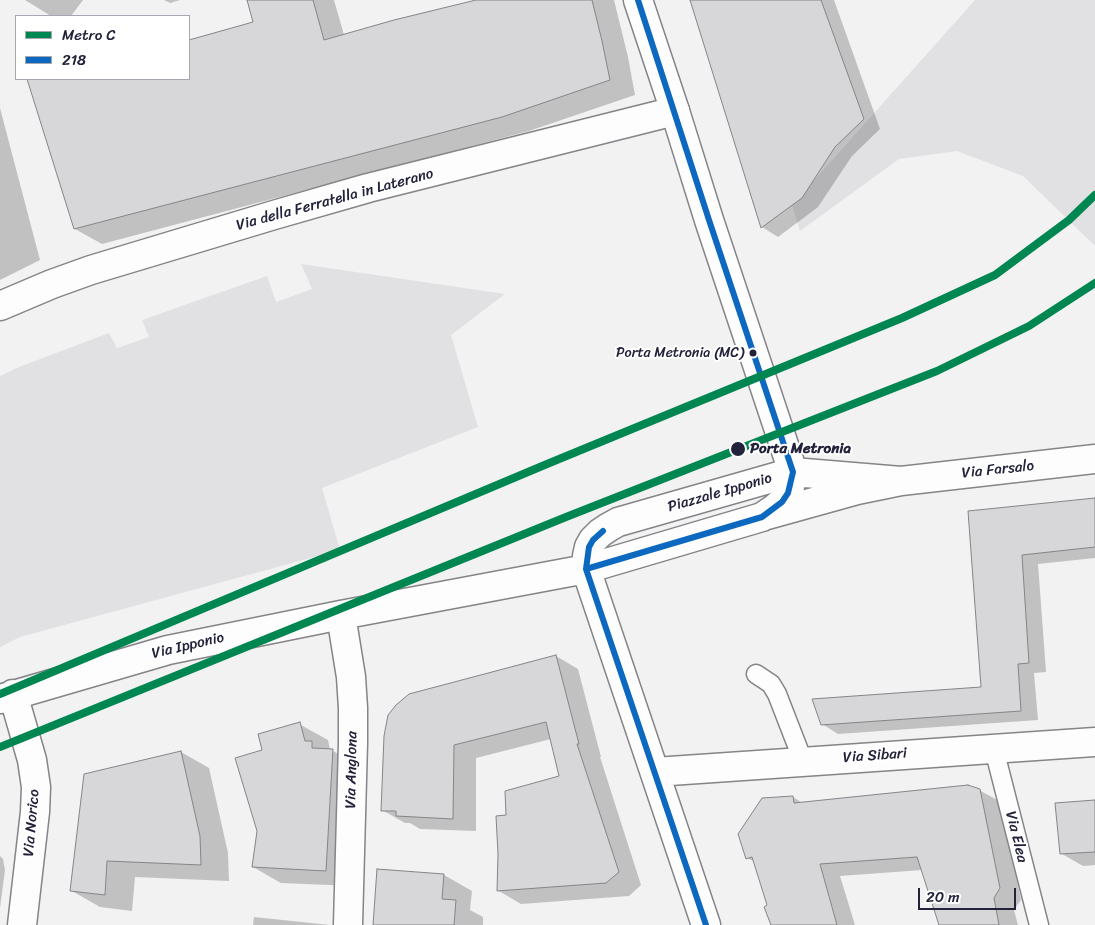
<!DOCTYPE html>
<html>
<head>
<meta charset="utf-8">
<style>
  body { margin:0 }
  #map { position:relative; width:1095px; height:925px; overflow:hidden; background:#f2f2f3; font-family:Sriracha,sans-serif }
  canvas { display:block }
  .legend { position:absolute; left:15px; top:15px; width:175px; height:65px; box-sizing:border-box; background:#fff; border:1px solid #a7a7b1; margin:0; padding:6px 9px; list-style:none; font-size:15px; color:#22223b }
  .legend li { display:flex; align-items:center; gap:10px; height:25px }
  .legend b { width:25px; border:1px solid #a7a7b1 }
  .scale { position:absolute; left:918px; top:888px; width:98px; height:22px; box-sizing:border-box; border:2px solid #22223b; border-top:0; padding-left:6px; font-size:15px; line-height:18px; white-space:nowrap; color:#22223b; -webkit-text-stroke:4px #fff; paint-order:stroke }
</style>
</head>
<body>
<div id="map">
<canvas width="1095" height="925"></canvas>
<ul class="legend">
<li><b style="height:6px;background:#008751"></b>Metro C</li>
<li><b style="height:6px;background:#0c69bf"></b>218</li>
</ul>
<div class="scale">20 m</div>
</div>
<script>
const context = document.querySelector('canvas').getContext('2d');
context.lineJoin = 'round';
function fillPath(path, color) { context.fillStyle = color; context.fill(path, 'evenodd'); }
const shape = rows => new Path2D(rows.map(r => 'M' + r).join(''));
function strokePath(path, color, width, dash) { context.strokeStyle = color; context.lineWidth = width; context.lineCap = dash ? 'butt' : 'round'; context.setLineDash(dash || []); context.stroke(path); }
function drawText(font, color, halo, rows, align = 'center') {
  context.font = font + ' Sriracha,sans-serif'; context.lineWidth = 4; context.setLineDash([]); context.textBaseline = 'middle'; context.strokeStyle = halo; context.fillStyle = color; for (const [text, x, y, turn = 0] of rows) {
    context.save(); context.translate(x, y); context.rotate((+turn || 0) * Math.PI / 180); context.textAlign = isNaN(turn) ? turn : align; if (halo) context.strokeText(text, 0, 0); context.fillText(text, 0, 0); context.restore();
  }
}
fillPath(shape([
  [975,0,1095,0,1095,246,1023,176,957,151,899,159,800,231,792,205],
  [301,264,505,294,451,335,478,427,322,488,340,550,20,637,0,647,0,376,19,367,109,333,117,348,149,337,142,320,267,276,276,302,312,289]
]), '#e1e1e4');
fillPath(shape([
  [25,0,83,0,71,16,51,16],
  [164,0,180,0,170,3],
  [248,0,334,0,344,35,479,0,614,0,628,57,635,95,529,131,102,244,75,229,28,79,189,79,189,41,254,23],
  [691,0,834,0,880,129,852,156,818,207,778,237,762,227],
  [0,108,40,260,0,280],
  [1095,499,1095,558,1038,564,1046,672,1034,673,1038,720,838,734,822,724,983,688,969,512],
  [556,656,578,669,601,757,600,757,641,885,629,896,521,904,499,891,508,816,560,777,551,739,476,758,476,831,420,829,410,823,405,823,382,810,385,736],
  [299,724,328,740,330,750,333,751,361,767,353,886,281,883,253,867,258,831,264,751],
  [181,752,209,768,228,853,229,881,135,877,132,911,100,907,72,891],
  [979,790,1001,802,1021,900,1014,910,1018,925,941,925,922,870,840,876,855,925,771,925,768,905,755,862,747,858,793,797,804,804],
  [1095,801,1095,865,1083,866,1062,854],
  [0,856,3,859,5,870,0,908],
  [444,875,472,891,470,910,483,917,483,925,376,925],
  [254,917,330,925,331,925,253,925]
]), '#0003');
const building = shape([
  [247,0,313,0,324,40,394,20,476,0,592,0,602,41,610,80,502,117,74,229,27,79,189,79,189,40,253,22,247,0],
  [690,0,821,0,864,119,835,147,802,198,761,228,690,0],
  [1095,498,1095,547,1022,555,1029,663,1018,664,1021,711,821,725,812,699,981,687,968,511,1095,498],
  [556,655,579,744,577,744,619,872,606,883,497,891,498,854,496,816,506,815,505,791,559,776,546,722,454,745,453,819,396,816,396,811,381,811,384,736,388,715,396,705,409,694,556,655],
  [300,722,305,741,312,741,312,748,333,749,326,871,252,867,257,831,235,758,262,750,258,734,300,722],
  [181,751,200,836,201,865,107,861,105,895,70,891,84,774,181,751],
  [968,785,980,789,1000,888,994,898,999,925,939,925,917,857,820,864,837,925,771,925,764,907,767,905,752,857,746,859,738,834,762,798,793,796,794,803,968,785],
  [1095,800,1095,852,1060,854,1055,803,1095,800],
  [377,869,444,874,442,899,456,900,454,925,373,925,377,869]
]);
fillPath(building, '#d7d7d9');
strokePath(building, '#848489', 1);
const service = shape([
  [756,674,771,684,777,694,803,761],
  [994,749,1039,925]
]);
const minor = shape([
  [767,515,857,490,901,481,1095,459],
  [341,615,351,677,353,708,353,743,348,925],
  [13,694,32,760,36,787,35,812,22,925],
  [0,699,168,650,341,615,586,569,762,517,774,509,782,502,788,493,791,483,793,472,709,220,675,111],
  [655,772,1095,742],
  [706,925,586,569,587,556,589,547,593,540,600,533,609,527,618,522,793,472,901,481]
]);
const primary = shape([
  [0,306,52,284,91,270,274,215,368,188,675,111,638,0]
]);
strokePath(service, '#848489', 21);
strokePath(minor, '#848489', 31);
strokePath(primary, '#848489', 31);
strokePath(service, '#fdfdfd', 18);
strokePath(minor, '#fdfdfd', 28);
strokePath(primary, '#fdfdfd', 28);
strokePath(shape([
  [603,531,593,540,589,547,586,569,706,925],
  [586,569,762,517,782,502,788,493,793,472,709,220,638,0]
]), '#0c69bf', 6);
strokePath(shape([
  [0,694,547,464,902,318,995,275,1069,220,1095,195],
  [0,747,566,517,937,371,1029,326,1095,283]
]), '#008751', 8);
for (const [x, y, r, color] of [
  [753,353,4.5,"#22223b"],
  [738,449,8,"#22223b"]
]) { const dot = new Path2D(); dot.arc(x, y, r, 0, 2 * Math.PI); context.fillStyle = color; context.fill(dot); strokePath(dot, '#fff', 2); }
drawText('14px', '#22223b', '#fff', [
  ["Porta Metronia (MC)",744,353]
], 'right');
drawText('15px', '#22223b', '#fff', [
  ["Via della Ferratella in Laterano",335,200,-15],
  ["Via Farsalo",998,470,-6],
  ["Piazzale Ipponio",720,493,-16],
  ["Via Ipponio",188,646,-13],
  ["Via Sibari",875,756,-4],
  ["Via Anglona",352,770,-89],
  ["Via Norico",32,823,-85],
  ["Via Elea",1016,837,76]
]);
drawText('bold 15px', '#22223b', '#fff', [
  ["Porta Metronia",750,449]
], 'left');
</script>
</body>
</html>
